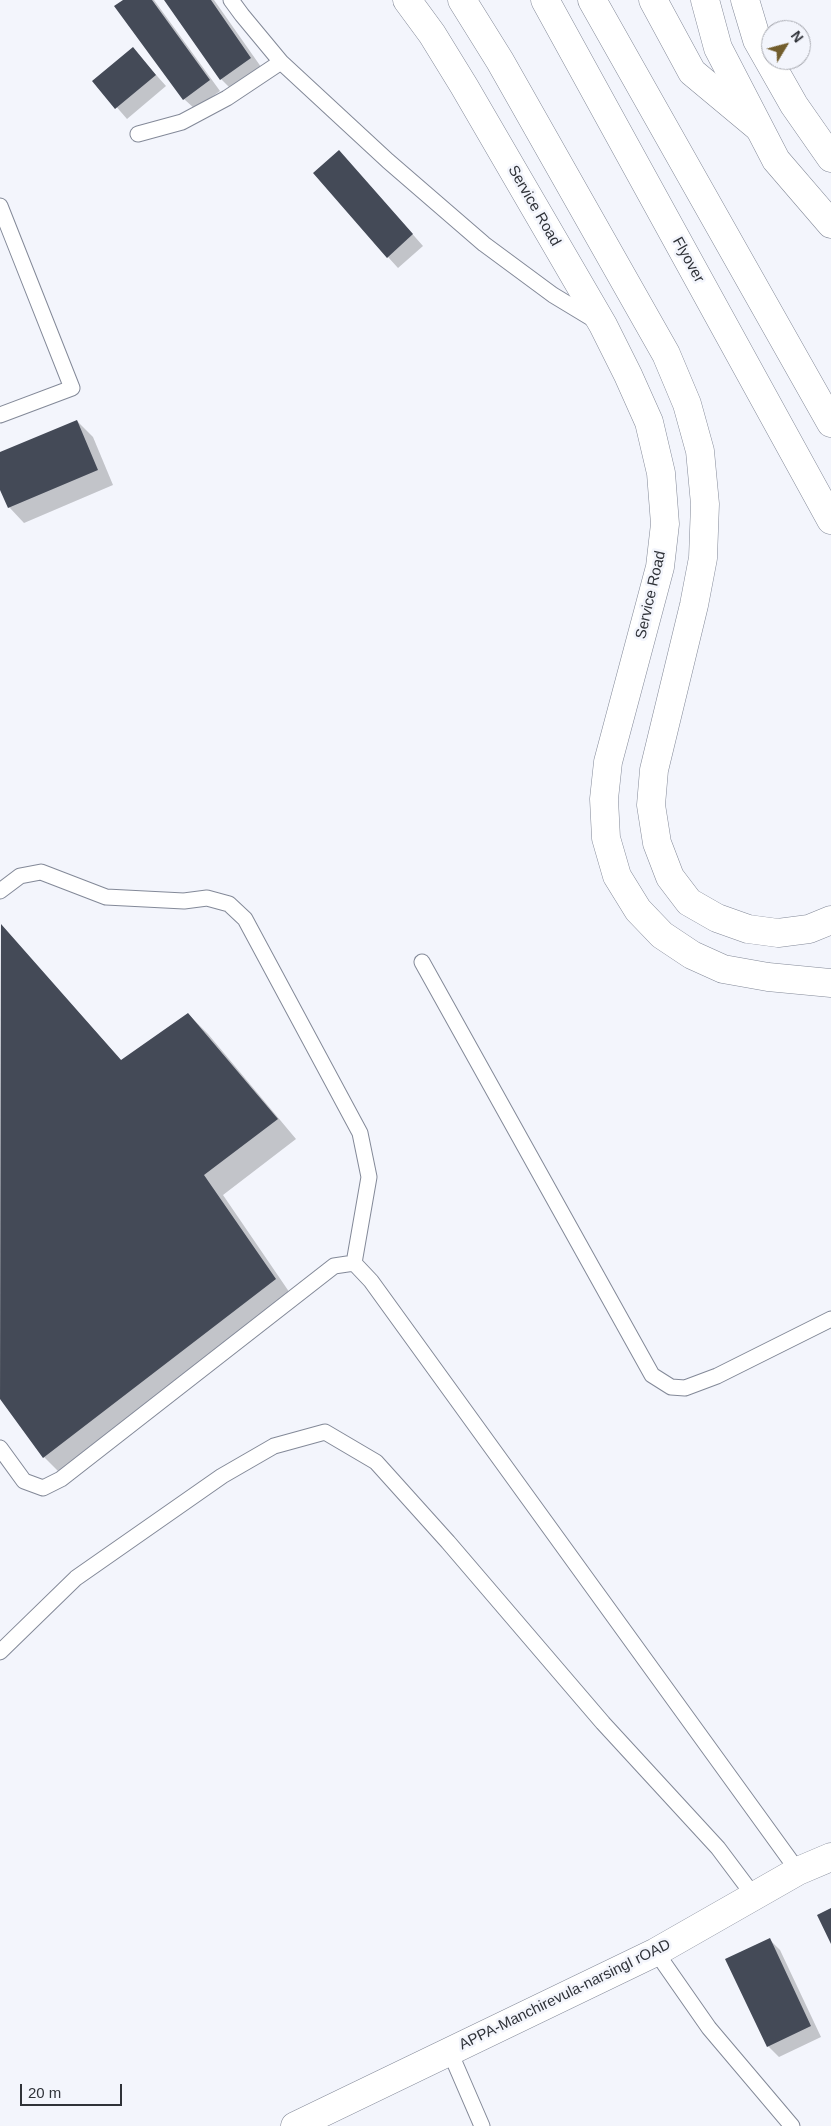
<!DOCTYPE html>
<html>
<head>
<meta charset="utf-8">
<style>
  body { margin:0 }
  #map { position:relative; width:831px; height:2126px; overflow:hidden; background:#f3f5fc; font-family:Arial,sans-serif }
  canvas { display:block }
  .north { position:absolute; left:761px; top:20px; width:50px; height:50px; box-sizing:border-box; background:#f3f5fc; border:1px solid #a5a7ae; border-radius:50%; rotate:53deg; font-size:14px; font-weight:700; line-height:20px; text-align:center; color:#2f3238 }
  .north::after { content:''; display:block; margin:auto; width:18px; height:22px; background:#725d2c; clip-path:polygon(50% 0,100% 100%,50% 72%,0 100%) }
  .scale { position:absolute; left:20px; top:2084px; width:102px; height:22px; box-sizing:border-box; border:2px solid #2f3238; border-top:0; padding-left:6px; font-size:15px; line-height:18px; white-space:nowrap; color:#2f3238; -webkit-text-stroke:4px #f3f5fc; paint-order:stroke }
</style>
</head>
<body>
<div id="map">
<canvas width="831" height="2126"></canvas>
<div class="north">N</div>
<div class="scale">20 m</div>
</div>
<script>
const context = document.querySelector('canvas').getContext('2d');
context.lineJoin = 'round';
function fillPath(path, color) { context.fillStyle = color; context.fill(path, 'evenodd'); }
const shape = rows => new Path2D(rows.map(r => 'M' + r).join(''));
function strokePath(path, color, width, dash) { context.strokeStyle = color; context.lineWidth = width; context.lineCap = dash ? 'butt' : 'round'; context.setLineDash(dash || []); context.stroke(path); }
function drawText(font, color, halo, rows, align = 'center') {
  context.font = font + ' Arial,sans-serif'; context.lineWidth = 5; context.setLineDash([]); context.textBaseline = 'middle'; context.strokeStyle = halo; context.fillStyle = color; for (const [text, x, y, turn = 0] of rows) {
    context.save(); context.translate(x, y); context.rotate((+turn || 0) * Math.PI / 180); context.textAlign = isNaN(turn) ? turn : align; if (halo) context.strokeText(text, 0, 0); context.fillText(text, 0, 0); context.restore();
  }
}
fillPath(shape([
  [125,0,154,0,220,91,195,109,184,99],
  [166,0,214,0,266,74,237,95,221,79],
  [133,49,166,86,127,119,94,81],
  [339,151,423,246,398,268,388,257],
  [77,421,93,437,113,485,24,523,9,507,0,487,0,453],
  [1,926,122,1061,188,1014,208,1034,296,1139,223,1195,294,1299,64,1477,44,1457,0,1397],
  [770,1940,780,1950,821,2037,779,2057,768,2046]
]), '#0003');
fillPath(shape([
  [123,0,152,0,210,80,183,100,114,6],
  [164,0,211,0,251,58,220,80],
  [133,47,156,75,115,109,92,81],
  [339,150,413,234,387,258,313,173],
  [77,420,98,470,8,508,0,490,0,452],
  [1,924,121,1060,188,1013,278,1119,204,1175,276,1279,43,1458,0,1399],
  [831,1908,831,1944,817,1915],
  [770,1938,811,2026,767,2047,725,1959]
]), '#444a57');
const lane = shape([
  [231,0,242,15,281,62,388,161,484,244,553,295,596,321],
  [138,134,182,122,227,98,281,62],
  [0,206,72,388,0,415],
  [0,891,20,876,41,872,106,897,184,901,207,898,229,904,245,919,360,1133,369,1177,354,1263],
  [422,962,652,1375,671,1387,685,1388,717,1376,831,1319],
  [354,1263,371,1281,798,1871],
  [0,1448,24,1481,43,1488,61,1479,334,1266,354,1263],
  [0,1652,76,1578,222,1476,274,1446,325,1432,376,1462,448,1542,603,1723,718,1848,754,1896],
  [656,1952,709,2028,792,2126],
  [450,2052,482,2126]
]);
const secondary = shape([
  [407,0,432,34,464,86,603,325,628,375,649,422,661,473,665,524,660,567,608,762,604,799,606,838,617,876,638,910,662,935,692,955,723,969,768,977,831,983],
  [462,0,500,61,666,354,687,404,700,451,705,504,703,558,694,605,654,770,651,805,657,843,670,877,689,902,717,918,748,929,778,933,809,929,831,920],
  [705,0,718,48,776,160,831,224],
  [745,0,757,40,794,105,831,158],
  [295,2126,656,1952,798,1871,831,1857]
]);
const primary = shape([
  [545,0,831,520],
  [592,0,831,423]
]);
const highway = shape([
  [653,0,692,72,758,127]
]);
strokePath(lane, '#838998', 17);
strokePath(secondary, '#838998', 29);
strokePath(primary, '#838998', 29);
strokePath(highway, '#838998', 29);
strokePath(lane, '#fff', 15);
strokePath(secondary, '#fff', 28);
strokePath(primary, '#fff', 28);
strokePath(highway, '#fff', 28);
drawText('15px', '#2f3238', '#f3f5fc', [
  ["Service Road",534,206,60],
  ["Flyover",688,260,61],
  ["Service Road",651,595,-77],
  ["APPA-Manchirevula-narsingI rOAD",565,1995,-26]
]);
</script>
</body>
</html>
